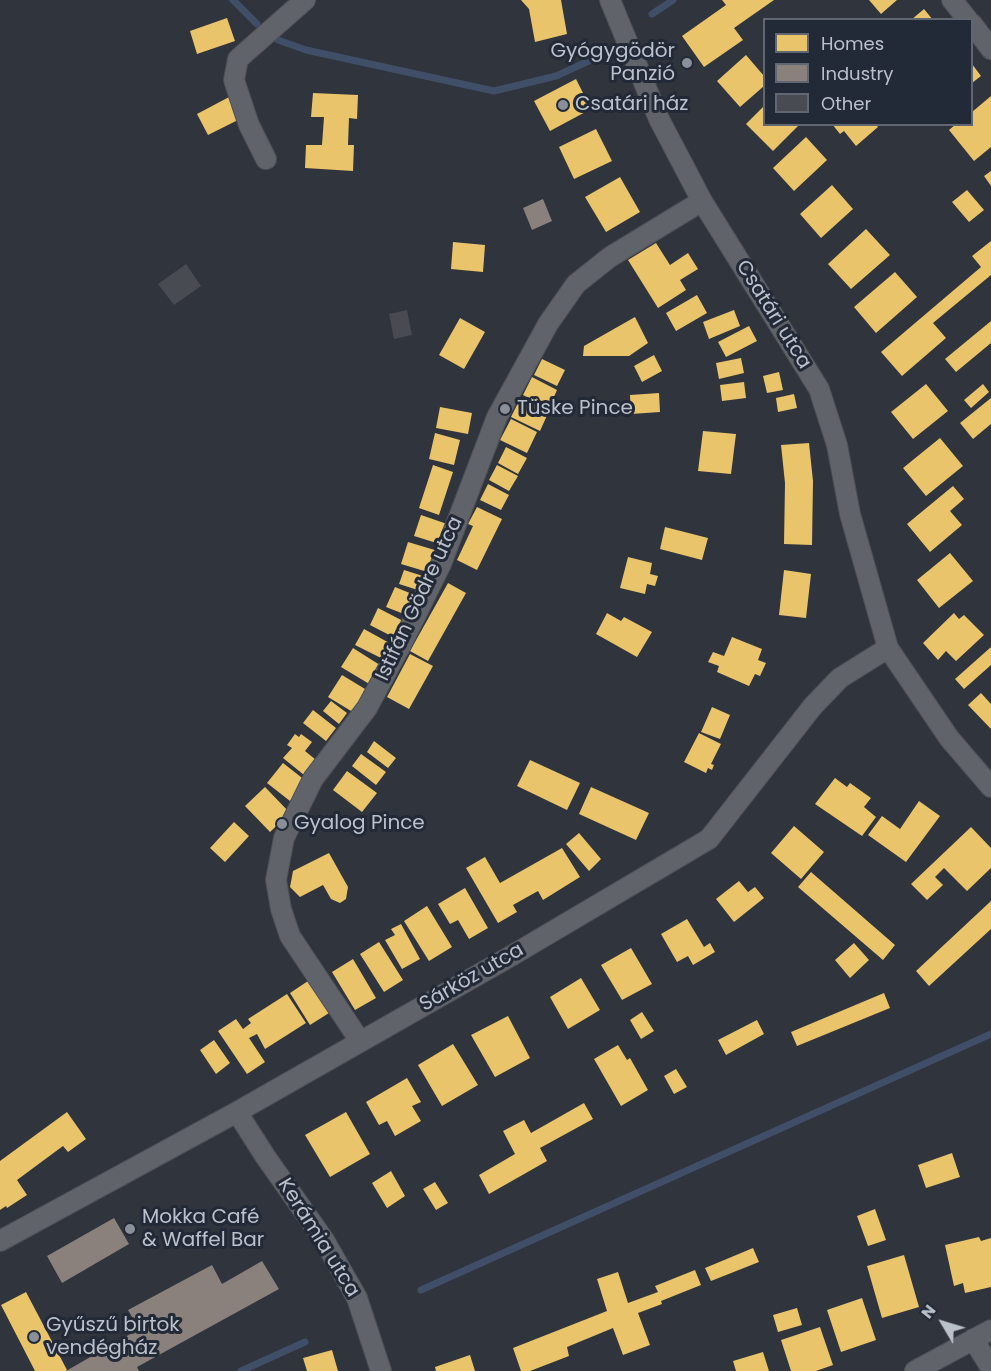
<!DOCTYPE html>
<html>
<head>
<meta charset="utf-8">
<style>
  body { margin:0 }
  #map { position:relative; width:991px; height:1371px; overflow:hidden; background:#30343c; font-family:Poppins,sans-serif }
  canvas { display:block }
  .legend { position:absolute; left:763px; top:18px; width:210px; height:108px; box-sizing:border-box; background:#232a37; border:2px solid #606672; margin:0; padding:8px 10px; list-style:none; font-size:18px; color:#bbc1cb }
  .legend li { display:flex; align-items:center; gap:12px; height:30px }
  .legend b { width:30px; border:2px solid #606672 }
  .north { position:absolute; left:913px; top:1293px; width:60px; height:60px; -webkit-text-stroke:4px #232a37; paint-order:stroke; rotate:308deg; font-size:16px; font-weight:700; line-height:24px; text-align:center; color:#bbc1cb }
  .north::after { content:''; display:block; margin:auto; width:21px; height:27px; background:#bbc1cb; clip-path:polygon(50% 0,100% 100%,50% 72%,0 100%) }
</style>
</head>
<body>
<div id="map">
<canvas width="991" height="1371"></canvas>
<ul class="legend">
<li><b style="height:16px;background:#e9c46a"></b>Homes</li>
<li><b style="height:16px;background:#8a817c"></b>Industry</li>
<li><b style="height:16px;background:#484b52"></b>Other</li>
</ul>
<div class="north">N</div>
</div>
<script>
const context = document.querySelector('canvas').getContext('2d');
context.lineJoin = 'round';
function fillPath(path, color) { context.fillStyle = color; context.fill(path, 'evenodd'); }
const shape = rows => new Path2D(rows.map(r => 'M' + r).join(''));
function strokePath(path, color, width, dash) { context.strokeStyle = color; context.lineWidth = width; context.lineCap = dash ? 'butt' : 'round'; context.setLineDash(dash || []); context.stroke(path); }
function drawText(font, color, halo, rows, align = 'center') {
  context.font = font + ' Poppins,sans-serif'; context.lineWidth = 6; context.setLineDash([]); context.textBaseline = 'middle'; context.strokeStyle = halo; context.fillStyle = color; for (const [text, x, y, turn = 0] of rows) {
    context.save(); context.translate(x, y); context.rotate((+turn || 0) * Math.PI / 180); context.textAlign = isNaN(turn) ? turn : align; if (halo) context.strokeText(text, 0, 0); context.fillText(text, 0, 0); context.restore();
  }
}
fillPath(shape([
  [521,0,561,0,567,34,535,42,529,9],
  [722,0,774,0,734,28,743,40,704,67,682,36,726,5],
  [869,0,897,0,881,14],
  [924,9,933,20,911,20],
  [227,18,235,41,197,54,190,31],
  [746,55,764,76,764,86,740,107,717,81],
  [972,64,981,76,972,83],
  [576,79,591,109,550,131,534,101],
  [313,93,358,95,357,119,349,118,348,145,354,145,353,171,305,168,306,145,322,145,324,117,311,117],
  [231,96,242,118,208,135,197,114],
  [991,96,991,147,974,161,949,130,956,124,972,124,972,112],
  [764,106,764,124,800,124,773,151,746,124],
  [832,124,876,124,878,127,856,146,844,131,840,134],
  [596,129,612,161,574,179,559,147],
  [806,137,827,160,794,191,773,168],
  [991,171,991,186,984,176],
  [620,177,640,212,606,232,585,197],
  [832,185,853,209,821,238,800,214],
  [967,190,984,210,969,222,952,202],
  [866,229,890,255,851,289,828,264],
  [991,241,991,275,933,323,946,338,902,376,881,352,981,267,972,256],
  [453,242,485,245,483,272,451,269],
  [656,243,670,265,688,253,698,269,680,280,686,290,658,308,628,260],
  [895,272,917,297,876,333,854,307],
  [697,295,707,313,676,331,666,313],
  [734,310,740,326,709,339,703,322],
  [635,317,648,343,629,356,583,356,584,346],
  [460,318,485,332,464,369,439,355],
  [991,321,991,343,956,372,945,359],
  [749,326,757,341,726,357,718,342],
  [654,355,662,371,642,382,634,366],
  [741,358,744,373,719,379,716,363],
  [542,359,565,370,557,386,534,375],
  [779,372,783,390,767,393,763,376],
  [532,377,557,390,549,408,523,395],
  [744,382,746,398,722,401,720,385],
  [926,384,948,411,913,439,891,412],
  [983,384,989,392,971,408,964,400],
  [659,393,660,412,631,414,630,395],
  [794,394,797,408,778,412,776,398],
  [521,397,549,411,540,431,511,417],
  [991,398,991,424,973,439,960,423],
  [440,407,472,413,468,434,436,428],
  [511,419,537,432,527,453,500,440],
  [703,431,736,434,731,474,698,471],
  [435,433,460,440,454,465,429,459],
  [940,438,963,466,926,496,903,468],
  [809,443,813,481,812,545,784,544,785,483,781,445],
  [506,447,527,458,518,474,498,463],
  [433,465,453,472,439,515,419,508],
  [497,465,518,476,509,491,489,480],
  [488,484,509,495,501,510,480,500],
  [953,486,964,499,950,511,962,525,930,552,907,524],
  [477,507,502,519,477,570,457,560,473,526,468,524],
  [421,515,450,525,443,545,414,536],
  [665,527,708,538,702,560,660,549],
  [408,542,438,551,431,573,401,564],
  [950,553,973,581,939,608,917,580],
  [628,557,652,563,650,574,658,576,655,586,647,584,645,594,620,588],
  [404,570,426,577,421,591,399,584],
  [784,570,811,574,806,618,779,615],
  [448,583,466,593,428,661,410,651],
  [395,587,417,596,409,616,386,607],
  [378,608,405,622,397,639,370,625],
  [607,613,621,621,624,617,652,632,637,657,596,634],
  [954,613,959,619,964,615,984,635,956,661,946,651,938,660,923,643],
  [364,629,393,645,385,660,355,645],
  [732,637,762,649,758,660,766,663,760,676,755,674,749,686,717,672,719,666,708,662,713,652,724,656],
  [991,647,991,665,964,689,955,679],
  [353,648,383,667,371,685,341,667],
  [410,654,433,666,409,709,387,697],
  [342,675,370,692,356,714,328,697],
  [981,693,991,704,991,729,968,705],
  [331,701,347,713,339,724,323,711],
  [712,707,730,715,720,739,701,732],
  [313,710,336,728,326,741,303,723],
  [699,733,721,744,711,764,714,765,712,770,708,768,706,773,684,762],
  [295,734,299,737,301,734,312,742,305,751,321,764,309,779,283,758,292,748,287,745],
  [374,741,396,758,388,768,367,752],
  [361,754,386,772,376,785,352,766],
  [530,760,580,783,567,810,517,786],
  [283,763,306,781,290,801,267,783],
  [347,771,377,793,362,812,333,790],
  [835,778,847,787,850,783,871,798,864,807,876,817,862,836,815,804],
  [265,787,290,813,270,832,245,806],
  [591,787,649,813,636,840,579,814],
  [919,801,940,816,906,862,868,835,882,816,900,829],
  [234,822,249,836,225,862,210,848],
  [794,826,824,852,801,879,771,853],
  [971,827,991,848,991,868,967,891,944,868,935,877,943,885,927,900,911,884],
  [579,833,601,859,589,871,566,844],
  [562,848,580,877,543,900,538,891,513,905,517,912,498,923,466,868,485,857,500,883],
  [329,853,348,887,346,899,340,903,331,899,323,885,300,897,290,887,293,871],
  [811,872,895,945,883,960,798,887],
  [739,881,748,892,755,887,764,898,734,922,716,899],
  [465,888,488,928,469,939,458,920,450,924,438,904],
  [991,901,991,929,929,986,916,971],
  [427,906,452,947,429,961,404,921],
  [687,919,704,947,710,943,715,952,693,965,688,956,677,962,661,934],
  [401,924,420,959,402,969,385,940,395,935,391,929],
  [379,942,403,980,384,992,360,954],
  [854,943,869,960,850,978,835,960],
  [631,948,652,984,622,1000,601,965],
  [353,959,376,998,355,1010,332,972],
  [581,978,600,1010,568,1029,550,997],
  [308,981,329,1013,310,1025,290,993],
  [884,993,890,1008,797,1046,791,1032],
  [287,994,306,1023,265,1049,257,1034,249,1038,265,1062,247,1074,218,1031,236,1019,243,1029,251,1023,248,1019],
  [642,1012,654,1031,641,1039,630,1020],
  [508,1016,530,1058,495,1077,471,1035],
  [757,1020,764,1034,726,1055,718,1040],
  [214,1040,230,1063,216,1074,200,1050],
  [453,1044,478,1085,442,1106,418,1065],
  [618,1045,627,1060,630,1058,648,1090,621,1106,594,1059],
  [676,1069,687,1087,674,1094,664,1076],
  [407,1078,421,1102,412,1106,421,1121,395,1136,387,1121,379,1125,366,1102],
  [584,1103,593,1119,540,1148,547,1161,489,1194,479,1175,515,1154,503,1131,524,1120,531,1133],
  [67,1112,86,1139,68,1152,63,1146,17,1180,27,1195,7,1208,6,1206,0,1210,0,1161],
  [346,1112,370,1154,330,1177,305,1135],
  [952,1153,960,1177,926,1188,918,1165],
  [391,1171,405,1196,387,1208,372,1183],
  [435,1182,448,1203,436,1210,423,1189],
  [875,1209,886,1240,868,1246,857,1216],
  [979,1237,981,1241,991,1238,991,1287,965,1293,963,1283,954,1286,945,1245],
  [753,1248,759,1262,711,1281,705,1268],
  [904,1255,919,1307,882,1318,867,1266],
  [695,1270,701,1285,661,1301,662,1304,638,1313,650,1345,623,1355,613,1328,567,1347,569,1356,530,1371,521,1371,513,1348,607,1311,597,1279,618,1272,628,1303,658,1292,655,1286],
  [26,1292,67,1370,66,1371,35,1371,1,1305],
  [862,1298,876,1340,841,1352,827,1310],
  [797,1308,802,1325,778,1332,773,1315],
  [820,1327,833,1365,816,1371,791,1371,781,1340],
  [332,1350,338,1371,307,1371,303,1358],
  [763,1352,769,1371,736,1371,733,1361],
  [470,1355,475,1371,436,1371,435,1367]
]), '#e9c46a');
fillPath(shape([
  [543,199,552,221,532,230,523,208],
  [114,1218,129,1244,62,1283,47,1256],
  [262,1261,279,1289,137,1367,139,1371,66,1371,139,1329,128,1310,212,1265,222,1284]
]), '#8a817c');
strokePath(shape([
  [233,0,257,24],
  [652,14,673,0],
  [278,40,306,50,494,91,556,76,604,54],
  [421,1290,991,1034],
  [241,1371,305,1342]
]), '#414e67', 7);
fillPath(shape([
  [186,264,201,286,174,305,158,284],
  [407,310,412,335,394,339,389,314]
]), '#484b52');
const minor = shape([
  [610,0,659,119,702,201,819,389,837,445,850,514,888,648,949,738,991,787],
  [952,0,968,20],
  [972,24,991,49],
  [266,159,249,125,234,80,238,59,305,0],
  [360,1041,290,936,281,909,276,880,284,838,313,779,367,708,403,641,441,564,497,417,548,324,576,284,610,257,702,201],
  [237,1112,265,1156,324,1240,357,1298,381,1371],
  [0,1241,237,1112,511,956,709,839,813,706,840,678,888,648],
  [973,1339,991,1368],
  [915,1371,991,1330]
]);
strokePath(minor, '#4c4f55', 22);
strokePath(minor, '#60636a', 20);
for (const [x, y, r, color] of [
  [687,63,6,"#8a9099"],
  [563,105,6,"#8a9099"],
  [505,409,6,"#8a9099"],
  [282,824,6,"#8a9099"],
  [130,1229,6,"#8a9099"],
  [34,1337,6,"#8a9099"]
]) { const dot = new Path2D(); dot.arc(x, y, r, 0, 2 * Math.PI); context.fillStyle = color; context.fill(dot); strokePath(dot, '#232a37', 2); }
drawText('20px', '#bbc1cb', '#232a37', [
  ["Gyógygödör",675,52,"right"],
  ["Panzió",675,75,"right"],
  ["Csatári ház",575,105],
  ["Tüske Pince",517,409],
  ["Gyalog Pince",294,824],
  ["Mokka Café",142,1218],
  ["& Waffel Bar",142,1241],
  ["Gyűszű birtok",46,1326],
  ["vendégház",46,1349]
], 'left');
drawText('20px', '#bbc1cb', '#232a37', [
  ["Csatári utca",773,315,58],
  ["Istifán Gödre utca",420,599,-65],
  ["Sárköz utca",472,978,-30],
  ["Kerámia utca",318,1238,58]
]);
</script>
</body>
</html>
